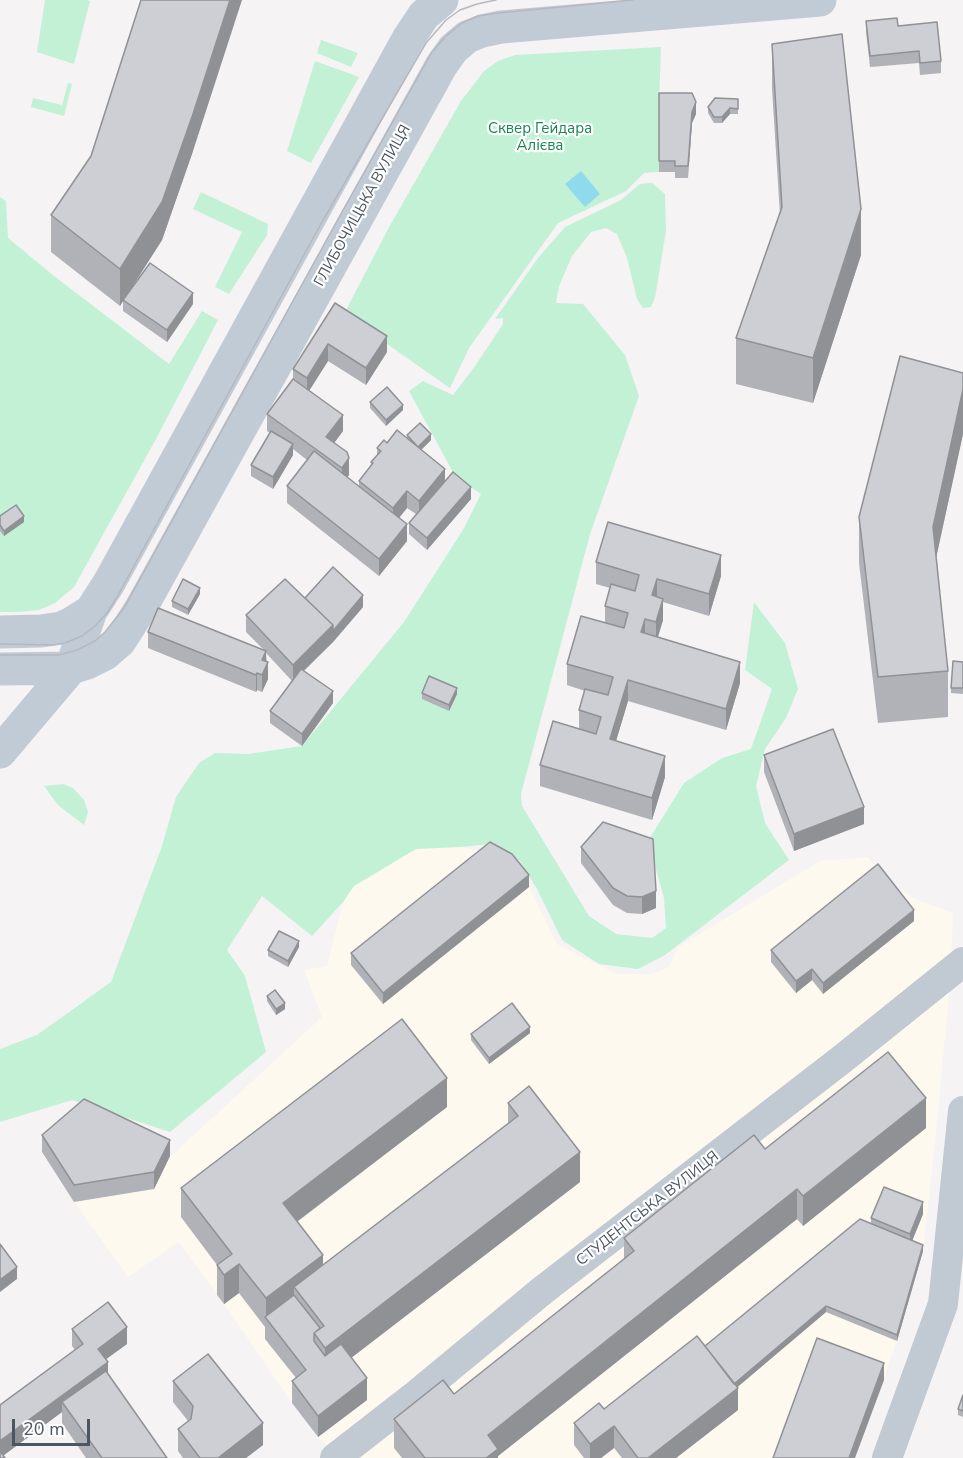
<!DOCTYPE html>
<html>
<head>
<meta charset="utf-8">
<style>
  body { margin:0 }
  #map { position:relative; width:963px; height:1458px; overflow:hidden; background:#f5f3f3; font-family:"Nunito Sans",sans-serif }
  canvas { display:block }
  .scale { position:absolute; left:12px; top:1419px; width:78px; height:27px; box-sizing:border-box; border:3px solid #4a5661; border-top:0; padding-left:8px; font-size:18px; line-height:21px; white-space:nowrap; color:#4a5661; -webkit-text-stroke:4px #fff; paint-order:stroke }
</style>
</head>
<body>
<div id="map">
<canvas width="963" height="1458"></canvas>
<div class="scale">20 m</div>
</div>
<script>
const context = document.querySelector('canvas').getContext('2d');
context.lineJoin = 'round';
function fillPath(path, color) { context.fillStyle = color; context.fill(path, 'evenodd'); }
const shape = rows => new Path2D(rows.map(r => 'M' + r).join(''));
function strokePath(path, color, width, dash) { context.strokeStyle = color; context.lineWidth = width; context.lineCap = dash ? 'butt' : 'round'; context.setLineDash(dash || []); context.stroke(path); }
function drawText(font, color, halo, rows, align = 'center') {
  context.font = font + ' "Nunito Sans",sans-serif'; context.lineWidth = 4.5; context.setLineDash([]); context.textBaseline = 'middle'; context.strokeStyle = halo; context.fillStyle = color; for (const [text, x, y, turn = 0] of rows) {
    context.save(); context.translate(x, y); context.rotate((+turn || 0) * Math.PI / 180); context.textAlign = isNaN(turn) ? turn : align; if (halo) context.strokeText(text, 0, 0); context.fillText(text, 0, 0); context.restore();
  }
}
fillPath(shape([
  [460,847,490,853,529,887,557,944,617,974,651,974,669,967,678,947,820,861,868,857,879,871,894,886,915,899,953,913,951,973,936,1134,923,1251,897,1341,855,1458,342,1458,318,1437,292,1403,224,1304,179,1242,128,1277,74,1202,42,1152,84,1116,171,1156,322,1017,304,970,327,966,343,902,354,886,416,849]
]), '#fdf9ef');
fillPath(shape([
  [45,0,86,0,90,1,74,64,37,52],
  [321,40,358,53,351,67,317,53],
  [661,47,659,105,659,172,644,173,626,191,558,223,469,348,450,388,344,314,388,229,461,101,484,71,498,61,515,55],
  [315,61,359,77,311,163,287,151],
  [68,83,72,84,64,116,31,107,33,98,62,105],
  [652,183,665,194,666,231,655,298,651,307,643,308,637,299,627,258,617,234,606,228,591,232,572,256,559,286,556,303,583,304,625,355,639,396,590,534,521,794,522,806,589,916,616,934,652,938,666,928,664,898,648,841,684,783,722,758,751,749,772,689,745,670,754,602,785,643,798,689,786,718,765,749,756,786,765,823,789,860,665,955,638,969,599,964,562,940,537,889,520,861,491,844,460,847,416,849,354,886,343,902,312,936,262,896,227,950,245,976,266,1052,170,1132,72,1100,0,1122,0,1049,37,1035,111,982,162,846,176,797,199,763,215,753,248,754,302,746,404,622,463,530,481,494,455,476,409,391,423,381,453,395,475,366,503,324,503,318,495,319,538,258,565,227,621,200,640,184],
  [201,192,268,224,267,235,229,294,215,287,242,232,193,209],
  [0,197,6,201,8,238,54,276,169,364,202,311,218,320,156,439,74,587,55,603,39,610,19,612,0,612],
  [63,784,73,788,84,800,88,812,84,825,58,805,44,786]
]), '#c3f1d5');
fillPath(shape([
  [581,171,600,194,585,207,565,184]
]), '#90daee');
strokePath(shape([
  [335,1458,416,1395,543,1290,841,1060,963,962],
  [887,1458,943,1304,963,1111]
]), '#c1cad2', 30);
strokePath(shape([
  [0,632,41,631,61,628,72,623,91,611],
  [0,669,71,668,87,663,105,654,120,641,141,608,441,66,453,49,467,37,482,31,501,27,820,0],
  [0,752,71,668,91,611,109,583,408,39,424,15,442,0]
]), '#c1cbd6', 33);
strokePath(shape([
  [0,644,53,645,65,643,82,636,95,626,107,613,117,597,322,222,426,43,446,20,460,10,477,4,496,0],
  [0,655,59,655,77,650,95,641,105,632,124,608,342,212,432,52,446,36,462,23,478,16,498,13,633,0]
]), '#b5b8bd', 1.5);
fillPath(shape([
  [866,21,898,26,941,61,941,73,920,75,919,63,870,67,866,32],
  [772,44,861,255,813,403,736,384,736,338,780,215,772,89],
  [659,93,696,114,692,123,688,178,675,178,675,172,659,172],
  [738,99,738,114,730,114,722,123,714,123,708,113,708,107],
  [193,151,162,240,125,298,193,304,167,342,123,311,123,300,120,306,51,252,51,215],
  [335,303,387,352,366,385,328,361,309,391,343,431,334,443,349,475,347,477,359,487,359,481,371,466,371,462,377,455,377,448,387,443,407,438,407,435,431,440,421,450,445,481,471,499,427,550,409,534,409,523,416,514,407,508,399,518,407,541,379,576,287,503,287,486,307,460,293,449,293,455,273,489,251,476,251,465,270,433,267,431,267,414,293,379,293,369],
  [963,373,963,434,936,558,948,671,948,717,878,723,859,563,859,517],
  [370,402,403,410,386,426,370,408],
  [0,516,24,522,4,536,0,531],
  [596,562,721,576,709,616,663,602,663,620,658,637,740,683,726,730,628,701,616,741,665,777,652,820,540,786,540,765,579,729,579,710,585,691,567,685,567,664,605,623,605,606,610,588,596,584],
  [200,594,188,615,172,607,172,601],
  [305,598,363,607,333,642,304,671,333,703,302,746,270,723,270,711,292,681,266,653,268,679,262,692,257,690,256,692,148,648,148,632,264,650,246,632,246,615],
  [963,662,963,694,951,693,951,688],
  [422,693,457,694,449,711,422,699],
  [764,755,864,824,794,851,764,772],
  [581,847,656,908,642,914,627,913,613,905,581,863],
  [529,887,383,1004,351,965,351,953],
  [914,921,823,994,812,980,796,993,771,962,771,950],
  [299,947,288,967,268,956,268,950],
  [267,996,285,1009,276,1015,267,1001],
  [530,1033,489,1064,471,1040,471,1034],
  [508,1103,580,1182,351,1358,367,1400,318,1437,292,1403,292,1381,296,1378,265,1339,265,1327,239,1293,224,1304,217,1295,217,1265,181,1217,181,1188,447,1107,297,1222,323,1265,508,1123],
  [926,1128,803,1226,797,1219,498,1456,498,1458,402,1458,394,1448,394,1419,454,1394,624,1259,624,1238,765,1149],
  [42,1135,170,1156,154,1189,74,1202,42,1152],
  [923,1214,912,1241,923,1251,897,1341,826,1312,737,1387,738,1410,676,1458,622,1458,614,1448,601,1458,584,1458,574,1445,574,1423,604,1409,705,1346,871,1224,871,1218],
  [72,1329,127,1344,106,1359,108,1374,167,1458,86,1458,62,1423,62,1412,0,1458,75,1350,72,1346],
  [173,1381,263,1445,246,1458,183,1458,178,1451,178,1429,188,1421,173,1402],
  [963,1395,963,1417,958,1415,958,1409]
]), '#b0b2b7');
fillPath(shape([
  [230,0,242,0,193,151,162,240,120,306,120,269],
  [696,102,696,114,692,123,688,178,692,112],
  [730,108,730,114,722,123,722,117],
  [861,209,861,255,813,403,813,358],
  [193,293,193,304,167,342,167,330],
  [387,336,387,352,366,385,366,368],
  [328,344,328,361,307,394,307,378],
  [963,389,963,434,933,572,933,527],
  [403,405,403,410,386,426,386,420],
  [343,415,343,431,326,454,326,437],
  [431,434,431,440,418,453,418,447],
  [293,444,293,455,273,489,273,477],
  [349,458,349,475,342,484,342,468],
  [445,469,445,486,419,517,419,501],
  [471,487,471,499,427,550,427,538],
  [407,491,407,508,393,525,393,508],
  [24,516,24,522,4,536,4,531],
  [407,524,407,541,379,576,379,559],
  [721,555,721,576,709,616,709,594],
  [657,579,657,600,652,595],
  [200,588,200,594,188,615,188,609],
  [363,595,363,607,333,642,333,631],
  [663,599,663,620,656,643,656,622],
  [645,619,645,640,641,632],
  [333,625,333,642,293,681,293,665],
  [266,651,266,666,268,662,268,679,262,692,262,660],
  [740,662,740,683,726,730,726,709],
  [257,673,257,690,256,692,256,675],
  [628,680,628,701,610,761,610,739],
  [457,688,457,694,449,711,449,705],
  [333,691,333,703,302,746,302,734],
  [665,756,665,777,652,820,652,798],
  [864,807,864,824,794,851,794,834],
  [529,875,529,887,383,1004,383,993],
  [656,891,656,908,642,914,642,897],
  [914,910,914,921,823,994,823,983],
  [299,941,299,947,288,967,288,961],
  [812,969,812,980,796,993,796,981],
  [285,1003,285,1009,276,1015,276,1009],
  [530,1027,530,1033,489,1064,489,1058],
  [447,1078,447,1107,283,1232,283,1203],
  [926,1098,926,1128,803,1226,803,1196],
  [170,1140,170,1156,154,1189,154,1172],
  [580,1152,580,1182,325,1378,325,1348],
  [797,1189,797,1219,498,1456,498,1458,486,1458,488,1435],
  [923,1202,923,1214,910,1246,910,1234],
  [923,1245,923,1251,897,1341,897,1335],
  [323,1255,323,1284,294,1287,294,1306,266,1318,266,1298],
  [239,1264,239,1293,224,1304,224,1275],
  [17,1267,17,1279,0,1292,0,1280],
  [826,1306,826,1312,727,1396,727,1390],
  [127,1327,127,1344,98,1365,98,1349],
  [108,1362,108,1378,62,1402,62,1412,0,1458,0,1441],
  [884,1363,884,1380,855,1458,849,1458],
  [367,1378,367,1400,318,1437,318,1416],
  [738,1388,738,1410,676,1458,648,1458],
  [263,1423,263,1445,246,1458,218,1458],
  [614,1426,614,1448,601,1458,590,1458,590,1444]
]), '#909195');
const building = shape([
  [141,0,230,0,193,114,162,202,120,269,51,215,91,156,141,0],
  [897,18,898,26,937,22,941,61,920,63,919,51,870,56,866,21,897,18],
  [842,34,861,209,813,358,736,338,782,207,772,44,842,34],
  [659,93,692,93,696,102,692,112,688,166,675,166,675,161,659,161,659,93],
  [715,98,738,99,738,109,730,108,722,117,714,117,708,107,715,98],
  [150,263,193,293,167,330,123,300,150,263],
  [335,303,387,336,366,368,328,344,307,378,293,369,335,303],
  [900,356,963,373,963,389,933,527,948,671,878,677,859,517,900,356],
  [293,379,343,415,326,437,347,452,349,458,342,468,267,414,293,379],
  [387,387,403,405,386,420,370,402,387,387],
  [420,423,431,434,418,447,407,435,420,423],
  [397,430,445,469,419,501,407,491,393,508,359,481,373,463,371,462,381,451,377,448,384,440,387,443,397,430],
  [271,431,293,444,273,477,251,465,271,431],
  [314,451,407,524,379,559,287,486,314,451],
  [453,472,471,487,427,538,409,523,453,472],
  [16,505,24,516,4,531,0,525,0,516,16,505],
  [608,522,721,555,709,594,657,579,652,595,663,599,656,622,645,619,641,632,740,662,726,709,628,680,610,739,665,756,652,798,540,765,553,721,596,734,601,717,579,710,585,689,608,695,613,677,567,664,581,616,624,628,628,613,605,606,611,584,635,591,639,575,596,562,608,522],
  [333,567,363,595,333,631,333,625,305,598,333,567],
  [183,579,200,588,188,609,172,601,183,579],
  [285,579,333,625,293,665,246,615,285,579],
  [158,608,266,651,262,660,268,662,262,675,257,673,256,675,148,632,158,608],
  [953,661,963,662,963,688,951,688,953,661],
  [301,669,333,691,302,734,270,711,301,669],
  [429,676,457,688,449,705,422,693,429,676],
  [833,729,864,807,794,834,764,755,833,729],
  [603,822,653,839,656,891,642,897,627,896,613,888,581,847,603,822],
  [490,842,512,854,529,875,383,993,351,953,490,842],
  [878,864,914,910,823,983,812,969,796,981,771,950,878,864],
  [279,931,299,941,288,961,268,950,279,931],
  [275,990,285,1003,276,1009,267,996,275,990],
  [512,1003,530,1027,489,1058,471,1034,512,1003],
  [402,1019,447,1078,283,1203,323,1255,266,1298,239,1264,224,1275,217,1265,232,1254,181,1188,402,1019],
  [888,1052,926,1098,803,1196,797,1189,488,1435,498,1449,486,1458,425,1458,394,1419,443,1380,454,1394,634,1251,624,1238,754,1135,765,1149,888,1052],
  [529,1086,580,1152,325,1348,314,1333,324,1326,294,1287,518,1116,508,1103,529,1086],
  [84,1099,170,1140,154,1172,74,1185,42,1135,84,1099],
  [884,1187,923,1202,910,1234,871,1218,884,1187],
  [860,1219,923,1245,897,1335,826,1306,734,1384,705,1346,860,1219],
  [0,1244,17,1267,0,1280,0,1244],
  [294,1295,320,1328,314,1333,314,1341,325,1356,341,1344,367,1378,318,1416,292,1381,306,1370,265,1317,294,1295],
  [108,1302,127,1327,98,1349,108,1362,0,1441,0,1405,83,1344,72,1329,108,1302],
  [697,1336,738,1388,648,1458,638,1458,614,1426,590,1444,574,1423,599,1403,604,1409,697,1336],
  [817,1338,884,1363,849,1458,773,1458,817,1338],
  [208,1354,263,1423,218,1458,200,1458,178,1429,191,1419,193,1406,173,1381,208,1354],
  [106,1371,167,1458,102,1458,62,1402,106,1371],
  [963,1395,963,1411,958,1409,963,1395],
  [0,1451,5,1458,0,1458,0,1451]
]);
fillPath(building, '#cdcfd5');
strokePath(building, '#909195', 1.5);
drawText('15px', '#17864f', '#fff', [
  ["Сквер Гейдара",540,129],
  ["Алієва",540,146]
]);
drawText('15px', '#4a5661', '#fff', [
  ["ГЛИБОЧИЦЬКА ВУЛИЦЯ",363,206,-61],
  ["СТУДЕНТСЬКА ВУЛИЦЯ",648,1209,-38]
]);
</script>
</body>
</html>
